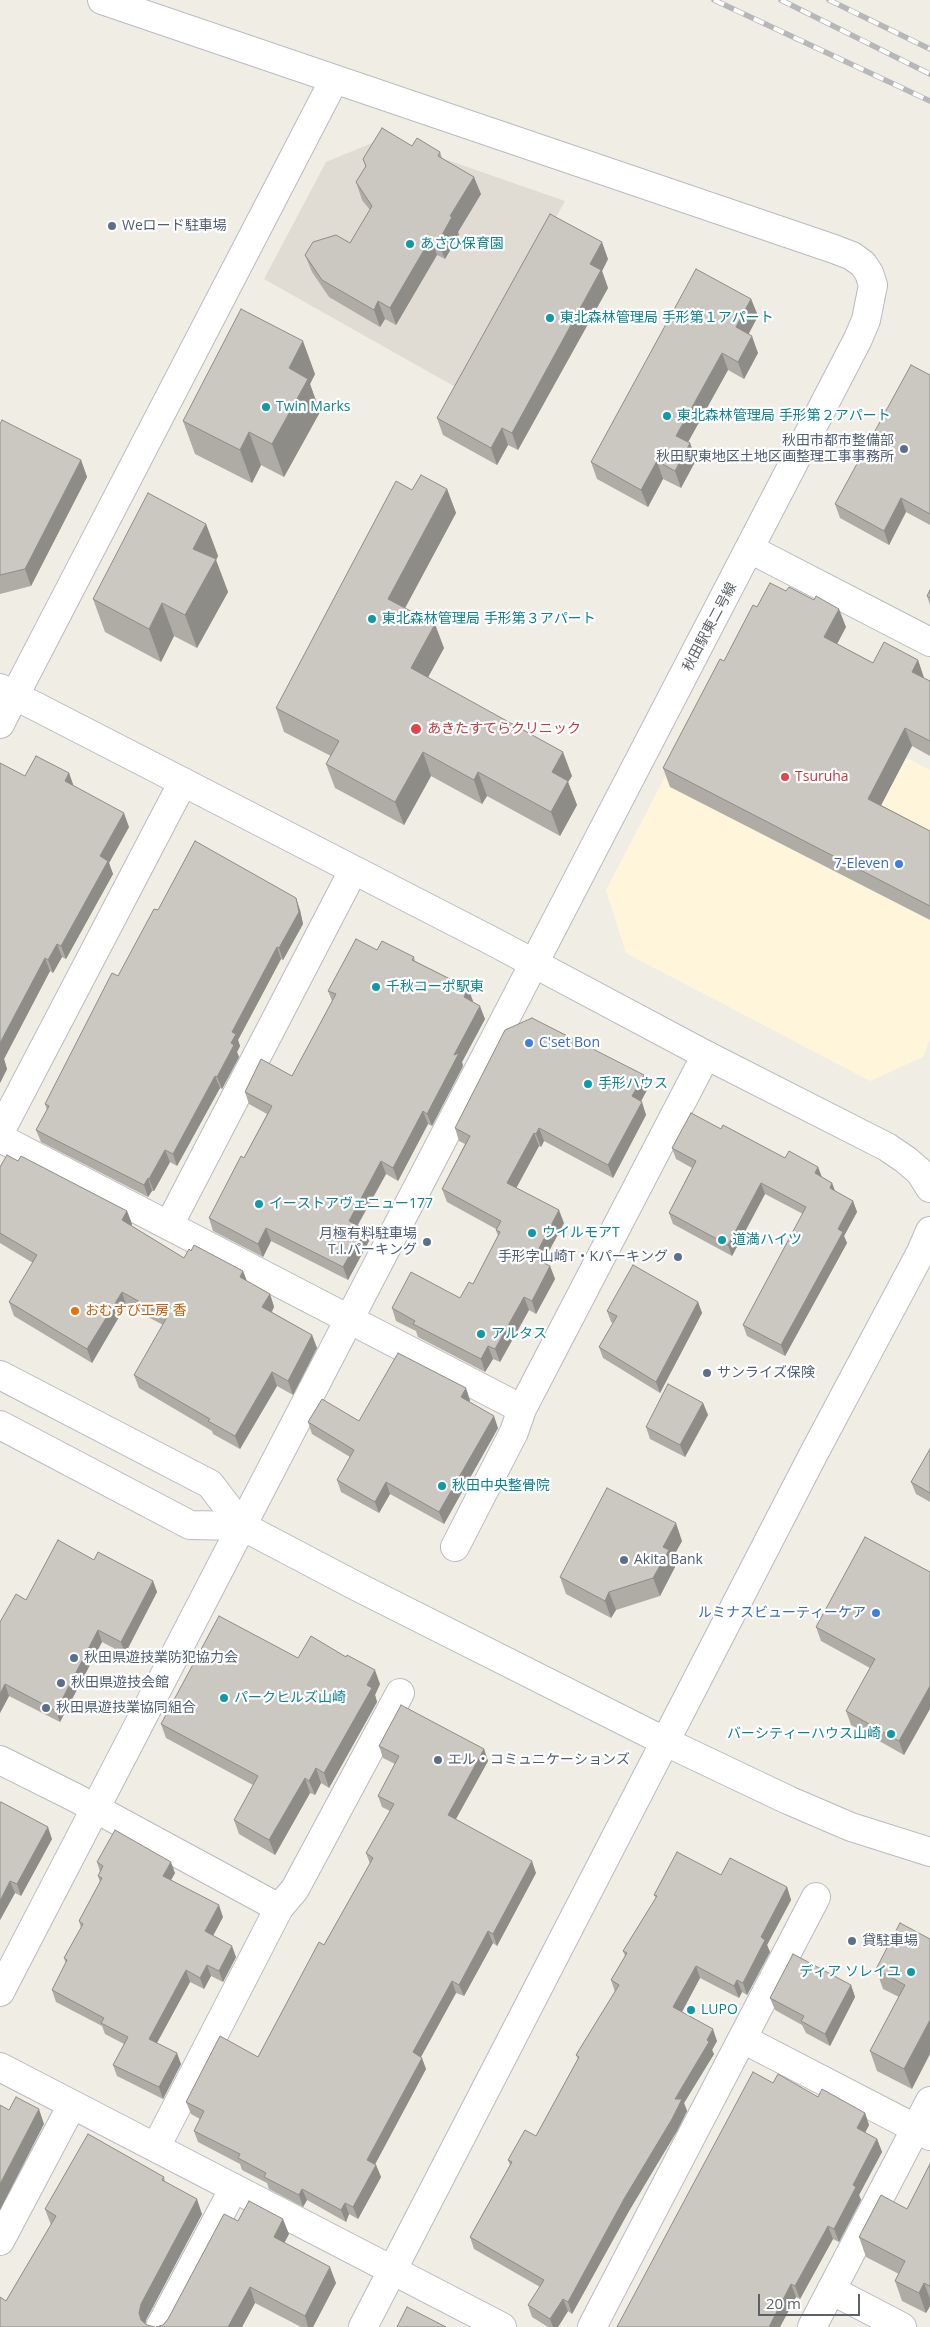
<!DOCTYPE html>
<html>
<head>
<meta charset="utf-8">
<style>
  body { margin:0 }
  #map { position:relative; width:930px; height:2327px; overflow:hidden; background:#f0ede4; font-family:"Open Sans",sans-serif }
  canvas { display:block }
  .scale { position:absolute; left:758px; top:2294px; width:102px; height:22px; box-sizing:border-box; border:2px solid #5c6167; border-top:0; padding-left:6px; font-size:15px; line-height:18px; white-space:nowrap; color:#5c6167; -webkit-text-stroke:4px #fff; paint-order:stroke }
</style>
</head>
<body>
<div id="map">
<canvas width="930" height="2327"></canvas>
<div class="scale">20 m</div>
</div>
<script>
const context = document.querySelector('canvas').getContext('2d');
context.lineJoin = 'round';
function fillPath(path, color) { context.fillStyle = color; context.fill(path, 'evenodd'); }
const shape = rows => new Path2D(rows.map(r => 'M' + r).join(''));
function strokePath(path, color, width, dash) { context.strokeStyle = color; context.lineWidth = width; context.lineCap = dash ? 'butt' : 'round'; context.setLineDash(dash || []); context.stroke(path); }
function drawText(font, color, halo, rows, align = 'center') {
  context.font = font + ' "Open Sans","Noto Sans JP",sans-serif'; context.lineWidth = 4.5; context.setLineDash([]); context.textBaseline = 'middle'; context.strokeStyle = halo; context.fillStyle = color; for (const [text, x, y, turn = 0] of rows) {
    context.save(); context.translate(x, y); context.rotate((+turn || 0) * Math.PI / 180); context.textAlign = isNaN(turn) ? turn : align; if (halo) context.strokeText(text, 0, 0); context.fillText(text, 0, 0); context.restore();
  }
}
fillPath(shape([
  [724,664,930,770,930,1039,923,1057,870,1081,626,953,606,890]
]), '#fff5db');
fillPath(shape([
  [384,138,565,201,459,389,264,279,326,162]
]), '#e0dcd3');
const minor = shape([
  [750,549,930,642],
  [0,724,334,80],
  [0,1132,183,782],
  [0,1138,522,1409],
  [169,1225,353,871],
  [455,1547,514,1432,522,1409,706,1055],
  [0,1760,76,1798,279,1908],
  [0,1992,858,339,866,320,873,285,869,273,863,264,852,256,834,249,102,0],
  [743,2039,930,2136],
  [0,2067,502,2327],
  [156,2147,279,1908,295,1889,400,1693],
  [0,2241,72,2105],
  [831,2290,902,2327],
  [160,2327,234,2188],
  [592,2327,816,1897],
  [812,2327,930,2101]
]);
const tertiary = shape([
  [0,688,492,941,706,1055,887,1147,906,1160,920,1172,930,1188],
  [0,1375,210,1484,242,1526,356,1586,666,1742,788,1800,851,1827,930,1852],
  [0,1425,190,1525,242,1526],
  [363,2327,813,1455,921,1252,930,1231]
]);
strokePath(minor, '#b7bbc0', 30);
strokePath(tertiary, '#b7bbc0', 30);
strokePath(minor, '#fff', 28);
strokePath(tertiary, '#fff', 28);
const rail = shape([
  [714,0,930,101],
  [781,0,930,74],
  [829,0,930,49]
]);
strokePath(rail, '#b6b7b8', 5.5);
strokePath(rail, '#fff', 4, [11]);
fillPath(shape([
  [412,146,440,152,442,158,481,194,458,232,459,235,445,259,437,255,396,325,385,319,380,327,329,297,312,272,305,255,350,243,370,210,362,200,356,182,366,168,363,159],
  [608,259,602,271,608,288,518,450,508,445,497,465,443,435,437,418],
  [751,299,758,316,748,334,758,353,744,379,728,370,688,442,690,443,696,460,681,488,663,479,648,507,597,479,591,462],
  [315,374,310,384,320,412,284,477,261,465,252,483,195,454,183,421],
  [930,375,930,525,906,512,889,545,840,518,835,504],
  [0,424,81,460,87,477,31,586,0,594],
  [447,489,456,513,405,608,444,648,428,677,572,776,568,782,577,805,560,836,487,796,482,804,431,776,404,825,335,788,326,764,331,756,284,732,276,708,412,490],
  [206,524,218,556,216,560,228,592,197,648,174,636,161,662,105,632,93,599],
  [930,590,930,605,927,596],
  [786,591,814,600,846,627,837,644,873,663,918,660,924,678,930,681,930,756,912,746,881,805,930,831,930,920,670,787,663,768,724,661,757,607],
  [69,773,73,785,129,827,109,863,113,874,66,959,62,957,53,973,50,971,4,1059,7,1069,0,1083,25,776],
  [158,910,300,910,303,924,283,960,281,959,238,1040,240,1046,237,1052,239,1057,222,1089,220,1088,177,1166,170,1162,154,1191,152,1191,148,1197,41,1142,36,1130,47,1110,45,1104,118,976],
  [377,950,414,957,415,961,468,988,473,1002,485,1019,462,1062,463,1066,432,1126,428,1124,398,1181,386,1174,358,1225,364,1229,369,1241,348,1280,271,1241,263,1257,213,1231,209,1218,244,1158,267,1114,249,1104,245,1092,292,1076,332,1001,328,991],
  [648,1088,641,1101,646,1115,613,1178,544,1141,541,1147,539,1146,516,1188,564,1223,543,1263,550,1266,555,1279,536,1314,529,1310,500,1362,493,1359,485,1372,418,1337,416,1331,396,1321,392,1308,460,1298,473,1284,498,1236,496,1230,496,1229,447,1202,442,1189,465,1144,459,1141,455,1128],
  [721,1129,785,1158,818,1167,822,1177,832,1183,835,1191,853,1201,857,1212,844,1236,847,1243,785,1356,747,1336,743,1325,803,1214,765,1194,732,1256,673,1224,669,1213,692,1168,676,1159,672,1148],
  [18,1161,127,1211,132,1224,131,1226,184,1258,243,1271,247,1281,270,1294,274,1307,272,1312,312,1335,317,1348,293,1395,277,1386,240,1449,213,1434,212,1431,139,1388,134,1375,163,1325,126,1305,92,1363,14,1316,9,1302,33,1263,0,1243,0,1167],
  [698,1302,702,1313,660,1393,603,1358,599,1347,613,1323,611,1322,607,1311],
  [470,1400,469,1402,498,1428,444,1524,390,1494,379,1513,341,1492,337,1480,350,1457,312,1434,308,1422,359,1421],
  [703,1403,708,1415,685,1457,650,1439,646,1427],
  [930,1449,930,1502,916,1494,911,1482],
  [682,1541,672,1559,675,1567,660,1596,616,1610,611,1618,566,1594,560,1577],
  [94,1560,153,1581,157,1592,125,1654,102,1642,60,1722,9,1696,0,1713,0,1622,26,1600],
  [930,1572,904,1755,851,1725,846,1711,870,1668,821,1641,816,1627],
  [298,1658,380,1684,375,1695,377,1702,329,1788,321,1783,315,1795,310,1793,275,1855,239,1834,234,1820,253,1785,166,1738,161,1724],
  [379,1746,484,1749,488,1761,456,1819,536,1873,497,1946,493,1943,464,1996,456,1993,421,2057,426,2069,375,2164,376,2165,381,2177,358,2219,349,2214,346,2222,307,2200,303,2207,269,2189,267,2183,242,2170,240,2164,198,2142,194,2131,200,2119,191,2114,186,2102,258,2057,324,1945,370,1864,366,1853,390,1811,382,1807,378,1796,395,1764,383,1758],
  [0,1804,52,1839,21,1896,15,1893,0,1920],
  [97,1862,175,1873,171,1880,223,1917,213,1936,236,1957,223,1982,211,1976,204,1989,190,1982,157,2043,181,2064,163,2099,117,2076,113,2065,124,2044,105,2034,102,2026,56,2002,52,1990,66,1964,64,1958,81,1928,79,1921,100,1882,98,1876,100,1872],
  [721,1875,787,1887,791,1900,767,1945,770,1952,747,1995,742,1992,739,1998,700,1978,682,2012,717,2041,712,2050,714,2054,684,2103,687,2111,677,2131,629,2211,572,2314,568,2311,558,2327,548,2327,532,2317,528,2305,540,2287,474,2249,470,2237,510,2165,508,2160,536,2136,578,2059,576,2055,615,1992,611,1980,625,1956,623,1951,656,1898,654,1895],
  [930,1939,912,2089,877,2071,870,2051,899,1997,883,1989,876,1969],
  [851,1985,855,1997,830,2046,806,2033,802,2025,775,2010,770,1998],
  [773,2083,818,2097,865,2113,869,2125,865,2133,877,2139,882,2152,859,2195,861,2200,839,2242,833,2239,800,2299,796,2297,780,2327,617,2327],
  [930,2164,930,2306,926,2313,902,2301,895,2281,899,2274,866,2257,859,2237,907,2209],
  [164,2177,165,2182,202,2214,146,2320,145,2324,147,2325,6,2301,51,2225,45,2209],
  [238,2221,289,2234,284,2243,336,2283,313,2327,301,2327,255,2303,242,2327,156,2327,163,2325,168,2319]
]), '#afaca6');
fillPath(shape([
  [474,177,481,194,458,232,459,235,445,259,438,242,450,216],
  [431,238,437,255,396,325,390,308],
  [602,242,608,259,602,271,608,288,518,450,512,433,590,264],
  [751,299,758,316,743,345,736,327],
  [378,301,385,319,380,327,374,310],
  [752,336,758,353,744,379,738,362],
  [303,341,315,374,310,384,320,412,284,477,272,444,289,368],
  [722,353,728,370,682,453,676,436],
  [502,428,508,445,497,465,491,448],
  [249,432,261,465,252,483,240,450],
  [690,443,696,460,681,488,675,471],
  [81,460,87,477,31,586,25,569],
  [657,461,663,479,648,507,641,490],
  [447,489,456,513,397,623,388,599],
  [901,498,906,512,889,545,884,531],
  [206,524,218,556,216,560,228,592,197,648,185,615,193,549],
  [162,603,174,636,161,662,149,629],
  [839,609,846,627,831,655,824,637],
  [435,624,444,648,420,692,411,668],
  [918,660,924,678,912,672],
  [905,728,912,746,875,817,868,799],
  [423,752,431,776,404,825,395,802],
  [563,752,572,776,568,782,577,805,560,836,551,812,552,772],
  [478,772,487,796,482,804,474,780],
  [69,773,74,787,65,781],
  [124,813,129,827,109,863,113,874,66,959,61,946,100,856],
  [296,898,300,910,303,924,283,960,279,948],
  [57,944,62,957,53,973,48,960],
  [277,947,281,959,238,1040,240,1046,237,1052,239,1057,222,1089,217,1077,231,1043,232,1032],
  [45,958,50,971,4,1059,7,1069,0,1083,0,1043],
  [468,988,473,1001,468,1010,464,997],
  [480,1006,485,1019,462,1062,463,1066,432,1126,427,1114,454,1055],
  [644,1075,648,1088,637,1109,632,1096],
  [215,1076,220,1088,177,1166,173,1154],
  [642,1102,646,1115,613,1178,608,1165],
  [423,1111,428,1124,398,1181,393,1168],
  [539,1128,544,1141,541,1147,536,1134],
  [534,1133,539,1146,512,1196,507,1183],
  [165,1150,170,1162,154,1191,149,1179],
  [381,1161,386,1174,353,1233,349,1221],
  [818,1167,822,1178,815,1173],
  [148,1178,152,1191,148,1197,144,1185],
  [761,1183,765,1194,732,1256,728,1245],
  [832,1183,836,1194,830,1188],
  [853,1201,857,1212,844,1236,847,1243,785,1356,781,1345,838,1229],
  [559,1210,564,1223,538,1271,534,1258],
  [127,1211,132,1224,127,1234,122,1220],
  [266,1228,271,1241,263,1257,258,1244],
  [364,1229,369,1241,348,1280,343,1267],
  [550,1266,555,1279,536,1314,532,1301],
  [243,1271,248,1285,240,1277],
  [122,1292,126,1305,92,1363,87,1349],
  [270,1294,274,1307,267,1320,262,1307],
  [524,1297,529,1310,500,1362,495,1349],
  [698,1302,702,1313,660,1393,656,1382],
  [312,1335,317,1348,293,1395,288,1381],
  [488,1346,493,1359,485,1372,481,1359],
  [272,1372,277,1386,240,1449,235,1436],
  [466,1388,470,1400,465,1409,461,1397],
  [703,1403,708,1415,685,1457,680,1445],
  [494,1416,498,1428,444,1524,439,1512],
  [386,1482,390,1494,379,1513,375,1502],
  [676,1523,682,1541,672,1559,675,1567,660,1596,653,1578,663,1547],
  [153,1581,157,1592,125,1654,121,1642],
  [609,1592,616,1610,611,1618,605,1601],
  [98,1630,102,1642,60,1722,56,1711],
  [375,1670,380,1684,375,1695,377,1702,329,1788,324,1773],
  [5,1684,9,1696,0,1713,0,1694],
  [930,1686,930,1709,904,1755,899,1741],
  [484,1749,488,1761,452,1826,448,1815],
  [316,1768,321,1783,315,1795,309,1781],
  [305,1778,310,1793,275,1855,269,1840],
  [48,1827,52,1839,21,1896,17,1884],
  [532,1861,536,1873,497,1946,493,1934],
  [171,1862,175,1873,167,1887,163,1876],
  [10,1881,15,1893,0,1920,0,1901],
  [787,1887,791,1900,767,1945,770,1952,747,1995,743,1983,761,1937],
  [219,1905,223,1917,209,1943,205,1931],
  [488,1931,493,1943,464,1996,459,1985],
  [232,1946,236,1957,223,1982,219,1971],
  [207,1965,211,1976,204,1989,200,1978],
  [696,1966,700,1978,678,2019,673,2007],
  [186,1970,190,1982,153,2050,149,2039],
  [737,1980,742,1992,739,1998,734,1986],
  [452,1981,456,1993,417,2064,413,2052],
  [851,1985,855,1997,830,2046,825,2034],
  [930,2020,930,2054,912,2089,904,2069],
  [713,2029,717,2041,712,2050,714,2054,684,2103,687,2111,677,2131,629,2211,572,2314,568,2302],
  [177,2053,181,2064,163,2099,159,2087],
  [422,2058,426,2069,371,2172,367,2160],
  [39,2109,44,2124,0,2210,0,2184],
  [865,2113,869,2125,861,2140,857,2128],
  [877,2139,882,2152,859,2195,861,2200,839,2242,834,2229,853,2185],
  [376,2165,381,2177,358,2219,353,2207],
  [302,2189,307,2200,303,2207,299,2195],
  [197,2199,202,2214,146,2320,145,2327,144,2327,139,2313,141,2304],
  [345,2203,349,2214,346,2222,341,2210],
  [283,2219,289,2234,279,2253,274,2237],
  [828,2226,833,2239,800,2299,795,2286],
  [330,2267,336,2283,313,2327,308,2327,305,2316],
  [924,2283,930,2299,930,2306,926,2313,919,2293],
  [791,2284,796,2297,780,2327,769,2327],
  [250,2287,255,2303,242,2327,228,2327],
  [563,2299,568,2311,558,2327,553,2327,550,2319]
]), '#8e8c87');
const building = shape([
  [382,128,412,146,417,138,440,152,438,156,474,177,450,216,452,217,438,242,431,238,390,308,378,301,374,310,322,280,305,255,313,242,336,235,350,243,372,206,356,182,366,166,363,159,382,128],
  [550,214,602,242,590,264,601,270,512,433,502,428,491,448,437,418,550,214],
  [696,269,751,299,736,327,752,336,738,362,722,353,676,436,690,443,675,471,657,461,641,490,591,462,696,269],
  [241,309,303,341,289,368,308,379,272,444,249,432,240,450,183,421,241,309],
  [911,365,930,375,930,514,901,498,884,531,835,504,911,365],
  [2,420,81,460,25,569,0,575,0,424,2,420],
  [421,475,447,489,388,599,435,624,411,668,563,752,552,772,568,781,551,812,478,772,474,780,423,752,395,802,326,764,339,741,276,708,396,481,412,490,421,475],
  [148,493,206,524,193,549,216,559,185,615,162,603,149,629,93,599,148,493],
  [770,583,786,591,789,587,814,600,816,596,839,609,824,637,873,663,884,642,918,660,912,672,930,681,930,741,905,728,868,799,930,831,930,906,663,768,720,659,724,661,753,605,757,607,770,583],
  [930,590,930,598,927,596,930,590],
  [36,756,69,773,65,781,124,813,100,856,108,861,61,946,57,944,48,960,45,958,0,1043,0,763,25,776,36,756],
  [195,841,296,898,299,912,279,948,277,947,232,1032,236,1034,231,1043,234,1045,217,1077,215,1076,173,1154,165,1150,149,1179,148,1178,144,1185,36,1130,49,1106,45,1104,112,973,118,976,154,909,158,910,195,841],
  [356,939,377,950,382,941,414,957,412,960,468,988,464,997,480,1006,454,1055,459,1053,427,1114,423,1111,393,1168,381,1161,349,1221,364,1229,343,1267,266,1228,258,1244,209,1218,241,1156,244,1158,272,1106,245,1092,261,1059,292,1076,336,994,328,991,356,939],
  [532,1018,644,1075,632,1096,642,1102,608,1165,539,1128,536,1134,534,1133,507,1183,559,1210,534,1258,550,1266,532,1301,524,1297,495,1349,488,1346,481,1359,413,1324,415,1321,392,1308,411,1272,460,1298,469,1282,473,1284,500,1232,496,1230,501,1221,442,1189,470,1136,455,1128,505,1030,532,1018],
  [691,1113,721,1129,723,1125,785,1158,789,1151,818,1167,815,1173,832,1183,830,1188,853,1201,838,1229,843,1232,781,1345,743,1325,806,1207,761,1183,728,1245,669,1213,696,1161,672,1148,691,1113],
  [7,1155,18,1161,21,1156,127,1211,122,1220,184,1258,189,1249,191,1251,194,1245,243,1271,240,1277,270,1294,262,1307,312,1335,288,1381,272,1372,235,1436,208,1421,210,1419,134,1375,167,1317,122,1292,87,1349,9,1302,37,1255,0,1233,0,1167,7,1155],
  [633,1265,698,1302,656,1382,599,1347,617,1316,607,1311,633,1265],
  [398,1353,466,1388,461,1397,494,1416,439,1512,386,1482,375,1502,337,1480,354,1450,308,1422,322,1399,359,1421,398,1353],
  [668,1384,703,1403,680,1445,646,1427,668,1384],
  [930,1449,930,1493,911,1482,930,1449],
  [607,1488,676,1523,663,1547,669,1550,653,1578,609,1592,605,1601,560,1577,607,1488],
  [865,1537,930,1572,930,1686,899,1741,846,1711,875,1659,816,1627,865,1537],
  [58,1540,94,1560,98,1552,153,1581,121,1642,98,1630,56,1711,5,1684,0,1694,0,1622,16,1594,26,1600,58,1540],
  [219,1616,298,1658,311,1636,346,1657,347,1655,375,1670,367,1685,372,1688,324,1773,316,1768,309,1781,305,1778,269,1840,234,1820,258,1776,161,1724,219,1616],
  [401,1705,484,1749,448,1815,532,1861,493,1934,488,1931,459,1985,452,1981,413,2052,422,2058,367,2160,376,2165,353,2207,345,2203,341,2210,302,2189,299,2195,264,2177,266,2173,238,2158,240,2154,194,2131,204,2111,186,2102,220,2036,258,2057,319,1942,324,1945,373,1858,366,1853,394,1804,378,1796,399,1756,379,1746,401,1705],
  [1,1802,48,1827,17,1884,10,1881,0,1901,0,1804,1,1802],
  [115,1830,171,1862,163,1876,219,1905,205,1931,232,1946,219,1971,207,1965,200,1978,186,1970,149,2039,177,2053,159,2087,113,2065,128,2037,101,2023,104,2018,52,1990,67,1960,64,1958,83,1924,79,1921,102,1878,98,1876,103,1866,97,1862,115,1830],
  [677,1852,721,1875,730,1858,787,1887,761,1937,765,1940,743,1983,737,1980,734,1986,696,1966,673,2007,713,2029,707,2040,709,2042,675,2099,682,2099,672,2119,624,2199,568,2302,563,2299,550,2319,528,2305,544,2280,470,2237,512,2162,508,2160,525,2130,536,2136,579,2057,576,2055,619,1985,611,1980,627,1953,623,1951,657,1896,654,1895,677,1852],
  [900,1923,930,1939,930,2020,904,2069,870,2051,905,1985,876,1969,900,1923],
  [793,1954,851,1985,825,2034,801,2021,804,2016,770,1998,793,1954],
  [753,2072,773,2083,778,2074,818,2097,822,2089,865,2113,857,2128,877,2139,853,2185,856,2187,834,2229,828,2226,795,2286,791,2284,769,2327,617,2327,753,2072],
  [16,2097,39,2109,0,2184,0,2105,9,2110,16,2097],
  [88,2134,164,2177,162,2180,197,2199,141,2304,139,2313,141,2320,147,2325,155,2327,0,2327,0,2297,6,2301,56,2216,45,2209,88,2134],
  [930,2164,930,2286,924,2283,919,2293,895,2281,905,2261,859,2237,881,2195,907,2209,930,2164],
  [249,2201,283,2219,274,2237,330,2267,305,2316,250,2287,228,2327,156,2327,163,2325,168,2319,224,2214,238,2221,249,2201],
  [407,2307,446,2327,397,2327,407,2307]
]);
fillPath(building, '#cbc8c1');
strokePath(building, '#8e8c87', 1);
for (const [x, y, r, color] of [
  [112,226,5,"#5c6f8a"],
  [410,244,5,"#0f9aa8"],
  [550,318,5,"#0f9aa8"],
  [266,407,5,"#0f9aa8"],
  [667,416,5,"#0f9aa8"],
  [904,449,5,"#5c6f8a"],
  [372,619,5,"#0f9aa8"],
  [416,729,6,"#e0444e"],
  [785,777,5,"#e0444e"],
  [899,864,5,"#3f7fe0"],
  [376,987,5,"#0f9aa8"],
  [529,1043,5,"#3f7fe0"],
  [588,1084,5,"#0f9aa8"],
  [259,1204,5,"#0f9aa8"],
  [532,1233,5,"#0f9aa8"],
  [722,1240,5,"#0f9aa8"],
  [427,1242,5,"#5c6f8a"],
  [678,1257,5,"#5c6f8a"],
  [75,1311,5,"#e8710a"],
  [481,1334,5,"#0f9aa8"],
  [707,1373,5,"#5c6f8a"],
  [442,1486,5,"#0f9aa8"],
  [624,1560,5,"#5c6f8a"],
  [876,1613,5,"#3f7fe0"],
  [74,1658,5,"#5c6f8a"],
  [61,1683,5,"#5c6f8a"],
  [224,1698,5,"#0f9aa8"],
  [46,1708,5,"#5c6f8a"],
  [891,1734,5,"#0f9aa8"],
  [438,1760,5,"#5c6f8a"],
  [852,1941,5,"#5c6f8a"],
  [911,1972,5,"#0f9aa8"],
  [691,2010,5,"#0f9aa8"]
]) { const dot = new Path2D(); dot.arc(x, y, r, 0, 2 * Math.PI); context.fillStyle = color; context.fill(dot); strokePath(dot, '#fff', 2); }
drawText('14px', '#4e5e75', '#fff', [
  ["Weロード駐車場",122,226],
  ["秋田市都市整備部",894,441,"right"],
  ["秋田駅東地区土地区画整理工事事務所",894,457,"right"],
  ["月極有料駐車場",417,1234,"right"],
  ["T.I.パーキング",417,1250,"right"],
  ["手形字山崎T・Kパーキング",668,1257,"right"],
  ["サンライズ保険",717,1373],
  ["Akita Bank",634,1560],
  ["秋田県遊技業防犯協力会",84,1658],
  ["秋田県遊技会館",71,1683],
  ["秋田県遊技業協同組合",56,1708],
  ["エル・コミュニケーションズ",448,1760],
  ["貸駐車場",862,1941]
], 'left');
drawText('14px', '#0d838f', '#fff', [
  ["あさひ保育園",420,244],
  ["東北森林管理局 手形第１アパート",560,318],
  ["Twin Marks",276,407],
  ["東北森林管理局 手形第２アパート",677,416],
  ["東北森林管理局 手形第３アパート",382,619],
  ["千秋コーポ駅東",386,987],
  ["手形ハウス",598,1084],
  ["イーストアヴェニュー177",269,1204],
  ["ウイルモアT",542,1233],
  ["道満ハイツ",732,1240],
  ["アルタス",491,1334],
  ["秋田中央整骨院",452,1486],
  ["パークヒルズ山崎",234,1698],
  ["バーシティーハウス山崎",881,1734,"right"],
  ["ディア ソレイユ",901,1972,"right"],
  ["LUPO",701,2010]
], 'left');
drawText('14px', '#5c6167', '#fff', [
  ["秋田駅東二号線",710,627,-62]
]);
drawText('14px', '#be3a42', '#fff', [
  ["あきたすてらクリニック",427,729],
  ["Tsuruha",795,777]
], 'left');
drawText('14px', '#366cbe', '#fff', [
  ["7-Eleven",889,864],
  ["C'set Bon",539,1043,"left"],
  ["ルミナスビューティーケア",866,1613]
], 'right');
drawText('14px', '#c56008', '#fff', [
  ["おむすび工房 香",85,1311]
], 'left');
</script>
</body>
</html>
